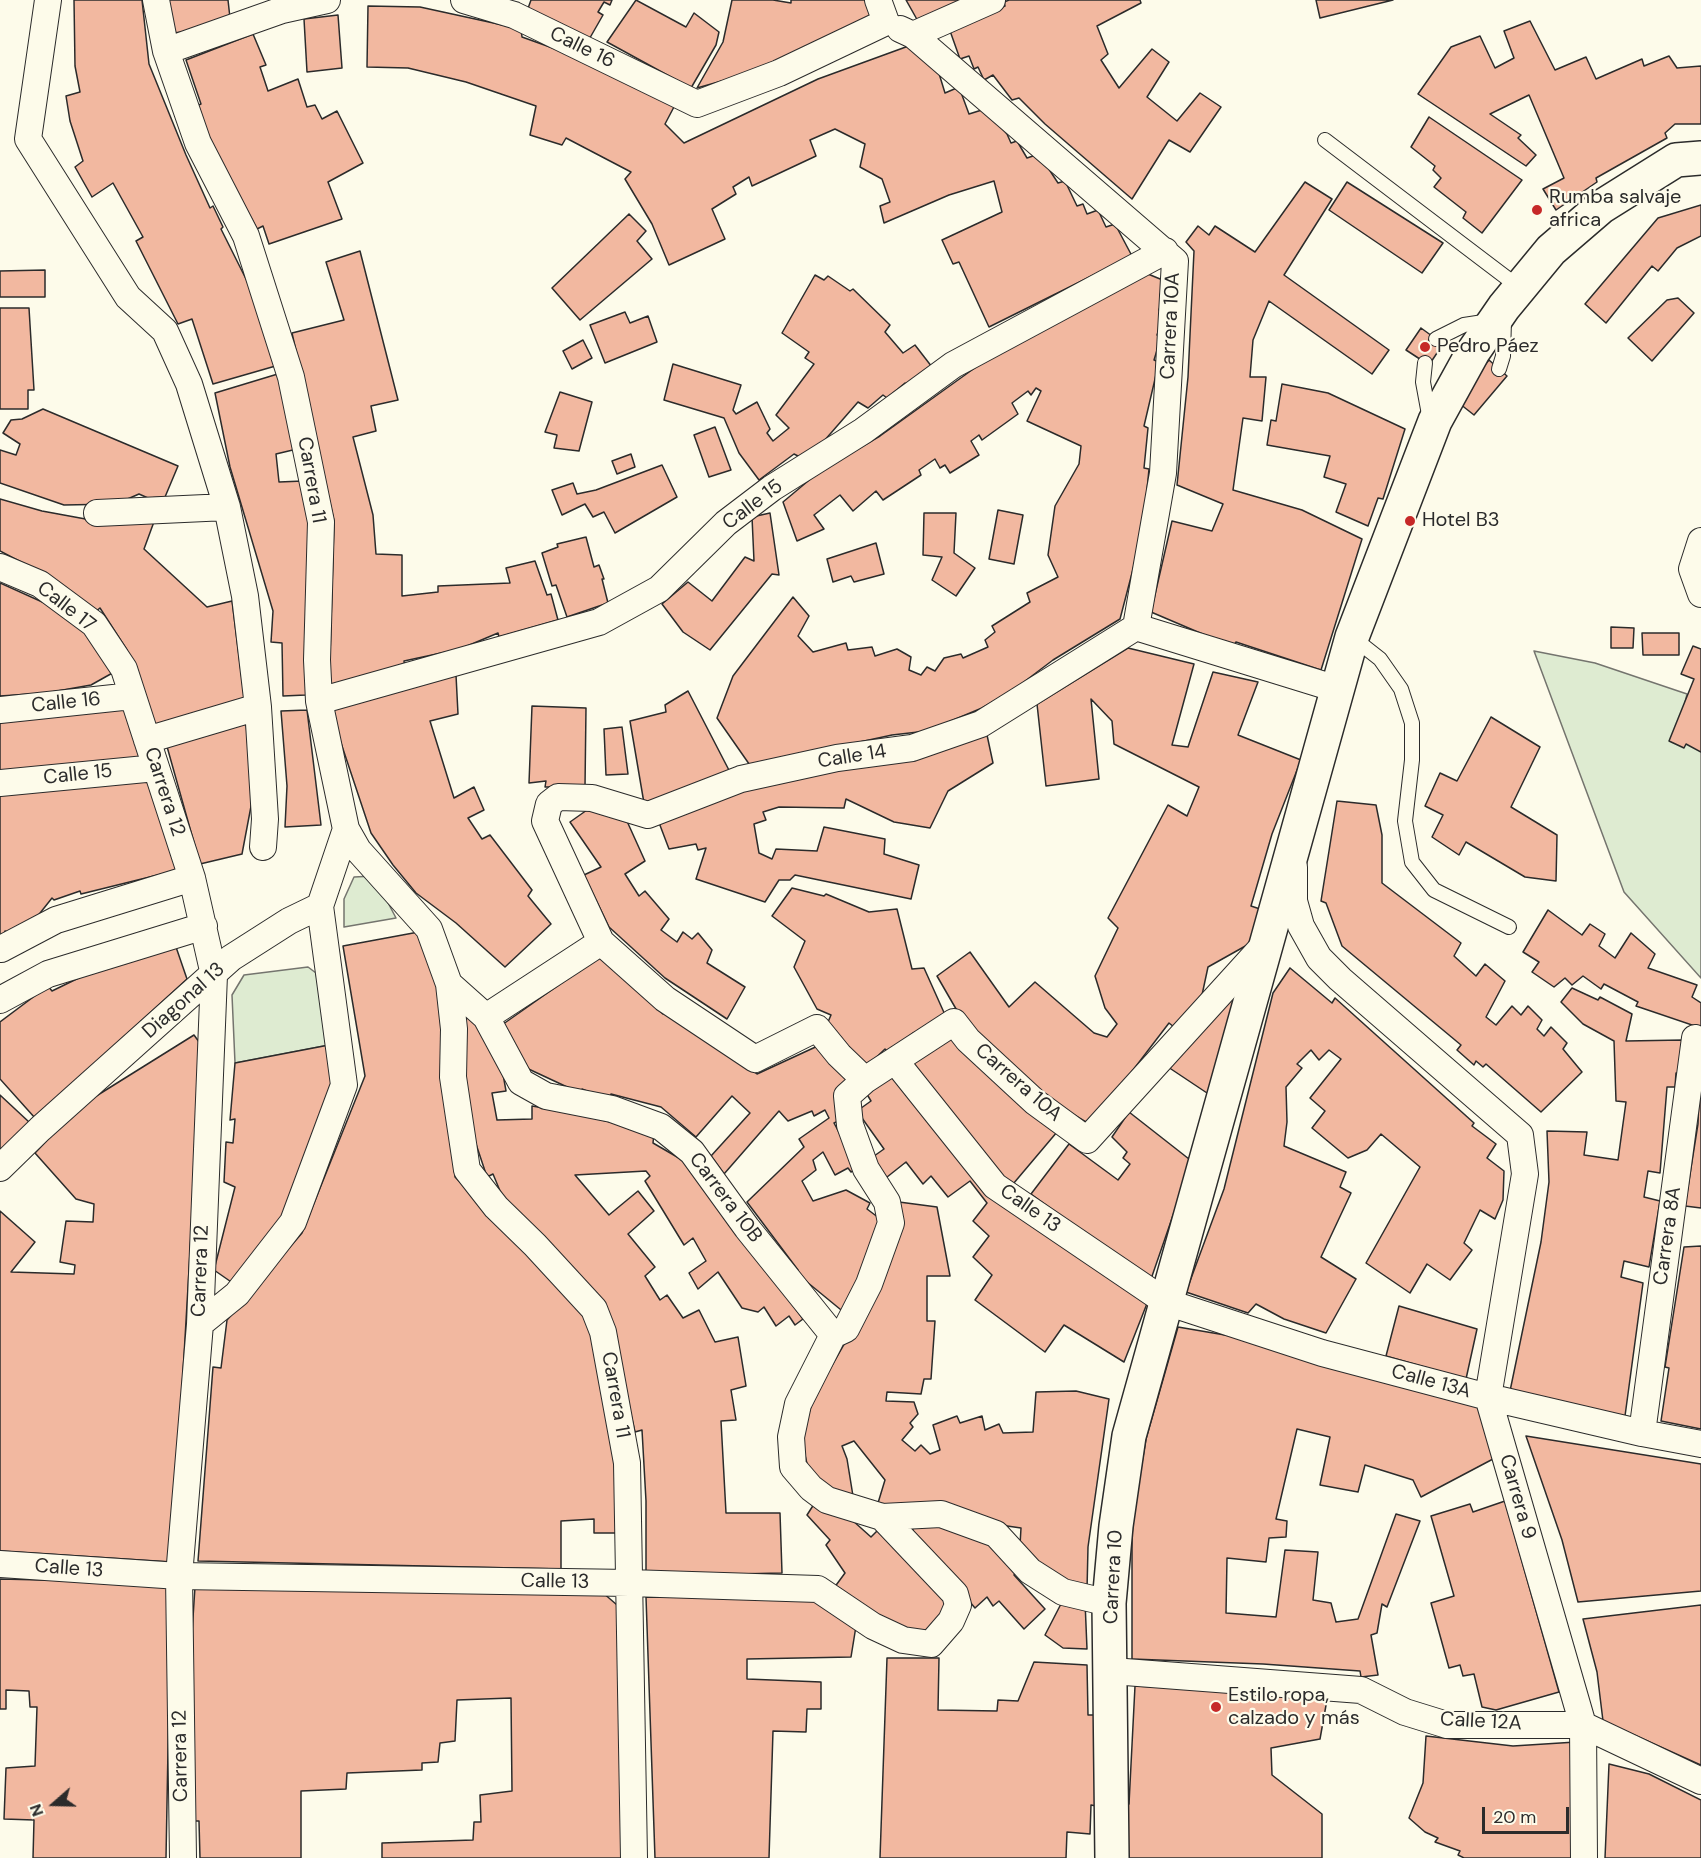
<!DOCTYPE html>
<html>
<head>
<meta charset="utf-8">
<style>
  body { margin:0 }
  #map { position:relative; width:1701px; height:1858px; overflow:hidden; background:#fdfbea; font-family:"DM Sans",sans-serif }
  canvas { display:block }
  .north { position:absolute; left:24px; top:1774px; width:60px; height:60px; -webkit-text-stroke:4px #fdfbea; paint-order:stroke; rotate:250deg; font-size:16px; font-weight:700; line-height:24px; text-align:center; color:#2b2b2b }
  .north::after { content:''; display:block; margin:auto; width:21px; height:27px; background:#2b2b2b; clip-path:polygon(50% 0,100% 100%,50% 72%,0 100%) }
  .scale { position:absolute; left:1482px; top:1807px; width:87px; height:27px; box-sizing:border-box; border:3px solid #2b2b2b; border-top:0; padding-left:8px; font-size:18px; line-height:21px; white-space:nowrap; color:#2b2b2b; -webkit-text-stroke:4px #fdfbea; paint-order:stroke }
</style>
</head>
<body>
<div id="map">
<canvas width="1701" height="1858"></canvas>
<div class="north">N</div>
<div class="scale">20 m</div>
</div>
<script>
const context = document.querySelector('canvas').getContext('2d');
context.lineJoin = 'round';
function fillPath(path, color) { context.fillStyle = color; context.fill(path, 'evenodd'); }
const shape = rows => new Path2D(rows.map(r => 'M' + r).join(''));
function strokePath(path, color, width, dash) { context.strokeStyle = color; context.lineWidth = width; context.lineCap = dash ? 'butt' : 'round'; context.setLineDash(dash || []); context.stroke(path); }
function drawText(font, color, halo, rows, align = 'center') {
  context.font = font + ' "DM Sans",sans-serif'; context.lineWidth = 4.5; context.setLineDash([]); context.textBaseline = 'middle'; context.strokeStyle = halo; context.fillStyle = color; for (const [text, x, y, turn = 0] of rows) {
    context.save(); context.translate(x, y); context.rotate((+turn || 0) * Math.PI / 180); context.textAlign = isNaN(turn) ? turn : align; if (halo) context.strokeText(text, 0, 0); context.fillText(text, 0, 0); context.restore();
  }
}
const green = shape([
  [1534,651,1595,663,1687,694,1677,738,1701,748,1701,978,1624,892,1534,651],
  [374,876,396,918,344,927,344,899,354,877,374,876],
  [308,967,316,973,329,1045,235,1063,232,995,244,975,308,967]
]);
fillPath(green, '#deebd1');
strokePath(green, '#74746e', 1.5);
const building = shape([
  [74,0,142,0,149,64,186,155,210,208,213,206,223,227,221,229,253,293,279,365,213,384,192,319,178,324,136,241,143,237,113,183,92,197,75,167,83,161,70,121,66,96,80,92,75,66,74,0],
  [169,0,228,0,230,18,205,30,172,33,169,0],
  [531,0,612,0,610,5,604,2,598,12,603,15,587,43,526,14,531,0],
  [636,0,686,27,694,13,719,32,716,45,691,88,607,42,636,0],
  [732,0,773,0,791,3,791,0,870,0,879,21,729,79,697,88,723,42,732,0],
  [906,0,969,0,919,23,906,0],
  [1009,0,1140,0,1141,3,1097,26,1108,54,1101,60,1119,88,1152,49,1169,62,1147,97,1177,121,1200,93,1221,107,1190,152,1169,140,1132,199,1045,124,1019,98,1012,100,993,75,984,80,978,67,974,69,969,56,960,59,949,28,1005,6,1004,2,1009,0],
  [1316,0,1393,0,1320,18,1316,0],
  [368,6,420,7,521,29,522,37,561,51,675,105,665,124,684,143,818,79,914,44,937,67,945,93,959,87,969,114,985,109,1007,134,1011,143,1017,141,1027,158,1039,154,1058,183,1065,181,1077,206,1083,204,1087,214,1098,210,1106,227,1115,224,1132,256,989,327,959,262,953,264,942,240,1002,212,994,181,949,195,884,223,880,206,890,202,882,179,860,167,865,144,835,129,810,140,816,156,752,186,749,177,733,187,736,194,712,209,725,239,669,265,652,224,625,179,631,172,566,138,562,145,530,135,536,106,466,82,408,68,367,67,368,6],
  [338,15,342,68,307,72,304,19,338,15],
  [1530,21,1555,70,1586,57,1596,79,1642,59,1644,66,1669,56,1677,68,1701,66,1701,124,1675,124,1665,133,1667,138,1596,178,1597,182,1556,210,1543,189,1564,178,1529,95,1490,114,1521,135,1518,138,1536,155,1526,166,1418,94,1451,47,1480,36,1495,68,1514,58,1504,31,1530,21],
  [253,34,266,65,260,67,268,91,298,79,307,107,315,105,322,119,337,111,363,163,328,182,342,219,269,244,263,226,257,229,214,148,196,106,201,104,186,60,253,34],
  [1429,117,1522,180,1482,233,1463,218,1466,212,1434,187,1441,178,1433,170,1435,166,1411,147,1429,117],
  [1305,182,1332,199,1284,275,1389,350,1372,374,1269,301,1253,340,1250,377,1266,377,1262,421,1243,418,1233,490,1302,510,1362,539,1321,670,1236,642,1233,647,1151,612,1172,521,1212,531,1223,504,1177,485,1188,377,1194,251,1186,242,1198,226,1209,235,1215,226,1255,252,1305,182],
  [1347,182,1443,243,1422,273,1329,210,1347,182],
  [1701,205,1701,236,1677,248,1658,271,1652,266,1606,323,1585,304,1658,218,1701,205],
  [629,214,646,231,637,241,652,259,580,320,552,288,629,214],
  [360,251,398,400,371,406,376,431,353,437,373,515,376,554,402,555,402,596,438,592,438,586,510,583,506,568,535,561,547,595,551,594,558,620,499,637,498,633,460,649,404,661,405,669,329,690,334,521,292,333,344,320,326,262,360,251],
  [45,270,45,297,0,297,0,271,45,270],
  [1148,274,1165,281,1160,295,1163,297,1159,310,1164,315,1157,335,1161,337,1154,360,1159,362,1144,426,1148,428,1144,468,1149,469,1143,531,1120,619,1053,660,1012,691,982,708,927,731,892,735,832,748,754,771,717,718,733,676,793,597,809,616,798,636,813,652,846,643,848,650,872,647,875,656,897,649,911,657,909,670,921,675,927,667,935,671,944,658,961,654,963,658,988,647,985,640,995,632,992,626,1030,602,1027,593,1058,577,1048,555,1055,506,1079,464,1081,446,1027,421,1041,391,1036,388,1031,395,1028,391,1012,403,1018,414,982,440,979,435,971,441,979,455,950,473,945,465,940,468,935,459,919,470,921,475,883,500,876,491,853,511,840,495,814,515,824,529,797,541,783,502,820,471,880,436,990,357,1148,274],
  [815,275,824,280,828,276,850,291,853,289,890,325,885,332,903,353,915,345,932,367,908,386,905,383,887,398,883,395,868,408,858,402,824,441,800,457,794,454,759,480,739,453,724,418,664,400,673,364,741,385,733,410,736,414,757,402,770,429,767,433,773,441,789,428,776,415,814,364,805,358,809,352,782,333,815,275],
  [1678,298,1694,313,1652,361,1628,338,1667,300,1678,298],
  [0,308,29,308,34,390,28,390,28,409,0,409,0,308],
  [625,312,630,323,648,316,657,342,605,363,590,325,625,312],
  [1421,328,1443,344,1429,365,1406,350,1421,328],
  [583,340,592,358,572,369,563,351,583,340],
  [1489,360,1507,376,1474,415,1455,400,1489,360],
  [281,373,297,449,276,454,279,482,303,481,312,538,306,695,283,696,282,643,271,642,273,611,230,467,215,393,281,373],
  [1282,384,1328,393,1405,429,1383,499,1378,498,1368,526,1336,512,1346,484,1324,477,1330,456,1267,445,1271,420,1276,421,1282,384],
  [560,392,592,402,579,451,554,448,557,435,545,432,560,392],
  [43,409,178,466,165,497,148,498,139,494,116,504,64,505,0,483,0,450,16,455,20,444,3,433,11,420,22,419,43,409],
  [715,427,731,470,709,477,694,435,715,427],
  [631,454,635,467,617,474,612,461,631,454],
  [662,465,677,497,615,533,604,512,593,517,585,504,562,515,552,490,573,483,577,494,596,490,662,465],
  [0,499,42,511,91,520,155,519,144,549,207,607,232,601,245,703,153,730,127,650,100,608,95,612,44,574,0,551,0,499],
  [998,510,1023,515,1014,564,989,559,998,510],
  [770,513,779,575,772,574,710,650,683,632,662,604,688,582,712,601,745,557,754,561,752,517,770,513],
  [924,513,956,513,954,553,975,568,956,596,932,580,942,557,923,555,924,513],
  [586,537,594,567,599,565,604,579,602,579,608,603,567,617,556,585,552,586,542,553,558,547,557,544,586,537],
  [876,543,884,574,854,582,851,576,833,582,827,559,876,543],
  [0,583,60,610,93,631,116,671,91,685,46,693,0,696,0,583],
  [1611,627,1634,628,1633,648,1611,648,1611,627],
  [1642,633,1679,633,1679,655,1643,655,1642,633],
  [1693,646,1701,649,1701,752,1686,744,1684,748,1669,741,1694,679,1681,674,1693,646],
  [1128,648,1194,664,1172,745,1188,747,1213,672,1258,682,1238,735,1301,760,1272,834,1251,906,1260,909,1249,944,1208,967,1202,995,1174,1027,1169,1023,1091,1125,1039,1094,963,1021,937,976,970,952,1009,1007,1035,982,1094,1033,1107,1037,1117,1024,1105,1008,1095,976,1118,928,1108,918,1168,805,1187,816,1199,787,1114,744,1112,721,1091,699,1099,779,1046,786,1037,704,1128,648],
  [456,675,458,714,430,721,454,798,474,787,484,810,468,818,482,839,490,835,532,890,528,896,551,924,505,967,456,923,416,893,393,865,371,833,330,710,456,675],
  [688,691,732,776,645,809,630,721,666,712,665,705,688,691],
  [126,705,145,759,0,773,0,717,126,705],
  [532,706,586,708,585,787,545,787,546,781,529,783,532,706],
  [307,710,321,825,285,827,287,786,281,711,307,710],
  [1491,717,1540,747,1511,807,1557,835,1556,881,1525,877,1466,842,1459,855,1432,837,1443,815,1425,806,1440,773,1457,781,1491,717],
  [246,721,252,801,242,854,200,864,166,743,246,721],
  [622,727,628,774,606,775,604,729,622,727],
  [987,735,993,763,948,791,930,828,894,822,846,799,844,808,779,807,763,812,766,820,754,824,759,853,772,859,776,849,817,851,824,827,885,839,884,854,919,865,911,899,795,875,790,880,779,880,765,902,696,879,706,848,698,850,696,844,669,849,658,820,755,785,920,756,987,735],
  [151,777,178,870,81,894,80,891,54,900,52,898,21,937,5,931,0,945,0,793,151,777],
  [1337,801,1376,805,1382,835,1382,883,1461,943,1454,956,1476,976,1485,964,1505,981,1486,1017,1496,1025,1512,1006,1521,1015,1528,1006,1542,1020,1537,1029,1544,1036,1551,1027,1567,1043,1563,1049,1582,1072,1541,1112,1486,1064,1483,1067,1476,1061,1474,1065,1457,1050,1461,1045,1342,946,1326,903,1321,901,1337,801],
  [587,810,626,819,645,861,625,874,639,896,645,891,669,919,661,930,677,942,683,932,692,939,698,933,712,950,707,963,745,987,727,1019,665,978,609,927,584,875,601,867,570,822,587,810],
  [792,888,824,896,826,894,869,912,897,909,912,969,924,968,946,1017,915,1037,913,1033,888,1052,885,1049,866,1067,828,1022,831,1015,817,1009,794,967,805,941,772,916,792,888],
  [1548,910,1582,935,1590,924,1605,934,1599,946,1615,958,1631,933,1655,954,1648,968,1697,985,1692,997,1701,1003,1701,1028,1636,1006,1638,1002,1604,984,1601,989,1583,976,1572,985,1565,978,1554,987,1532,972,1539,962,1523,952,1548,910],
  [424,931,451,1033,449,1103,455,1177,585,1307,620,1464,616,1533,594,1533,594,1519,561,1521,561,1569,198,1561,213,1367,221,1368,227,1320,302,1233,365,1076,343,946,424,931],
  [176,947,187,979,35,1118,0,1079,0,1022,48,986,52,991,91,972,176,947],
  [600,956,663,1014,666,1011,757,1074,822,1044,853,1080,843,1119,834,1123,858,1168,851,1172,848,1168,835,1175,823,1152,813,1160,816,1170,802,1181,813,1201,846,1190,870,1203,867,1209,887,1224,846,1314,796,1273,798,1270,747,1202,804,1147,799,1139,829,1118,825,1110,814,1116,812,1111,788,1121,779,1111,724,1174,711,1156,750,1113,732,1096,696,1137,661,1107,611,1094,609,1100,582,1089,580,1093,520,1065,499,1027,600,956],
  [1290,968,1332,1003,1335,998,1474,1123,1472,1126,1496,1144,1487,1158,1504,1171,1503,1200,1495,1219,1480,1210,1464,1243,1472,1250,1450,1280,1427,1264,1410,1293,1366,1263,1420,1167,1381,1134,1367,1150,1348,1158,1312,1128,1325,1111,1310,1098,1341,1059,1329,1050,1319,1060,1311,1050,1297,1064,1302,1068,1286,1087,1287,1122,1284,1146,1346,1172,1340,1187,1351,1193,1321,1257,1356,1279,1326,1333,1284,1319,1256,1304,1248,1313,1186,1292,1224,1189,1273,993,1290,968],
  [1572,988,1598,1000,1600,997,1632,1014,1626,1041,1683,1040,1680,1073,1676,1073,1675,1087,1667,1087,1660,1173,1648,1171,1644,1197,1660,1201,1649,1267,1624,1261,1621,1277,1643,1283,1625,1416,1510,1391,1541,1242,1549,1182,1547,1131,1587,1132,1584,1155,1618,1160,1626,1102,1616,1101,1614,1041,1583,1024,1561,1002,1572,988],
  [1228,997,1240,1001,1213,1097,1165,1065,1228,997],
  [474,1016,500,1057,506,1091,492,1093,497,1120,532,1119,532,1106,574,1113,654,1133,653,1143,691,1165,803,1319,795,1325,789,1316,776,1326,764,1307,758,1312,742,1308,718,1272,698,1289,689,1273,706,1261,693,1238,684,1245,645,1181,650,1176,646,1171,575,1175,609,1215,638,1191,654,1211,628,1234,655,1267,645,1276,660,1300,667,1295,683,1318,699,1310,715,1342,738,1337,746,1386,731,1390,736,1420,721,1421,726,1513,780,1513,782,1573,646,1576,646,1501,642,1430,635,1432,607,1313,505,1203,493,1174,487,1177,474,1138,461,1049,460,1017,474,1016],
  [952,1034,1057,1132,1008,1190,912,1064,952,1034],
  [194,1035,202,1046,172,1562,0,1551,0,1211,35,1242,11,1272,74,1274,75,1265,60,1262,66,1221,93,1222,94,1204,76,1199,35,1153,77,1108,194,1035],
  [329,1045,334,1083,289,1216,237,1286,214,1270,235,1187,224,1182,226,1142,233,1143,235,1119,230,1120,235,1063,329,1045],
  [1701,1047,1701,1208,1685,1206,1698,1124,1701,1047],
  [891,1075,1094,1260,1148,1301,1124,1362,1064,1325,1045,1352,975,1300,992,1275,973,1257,989,1236,973,1221,987,1203,970,1181,948,1197,931,1176,923,1184,906,1162,882,1181,867,1161,884,1149,857,1111,871,1101,865,1091,891,1075],
  [0,1095,29,1122,0,1152,0,1095],
  [1129,1112,1189,1159,1189,1169,1150,1282,1031,1194,1069,1144,1118,1180,1130,1164,1123,1158,1127,1152,1112,1137,1129,1112],
  [899,1202,937,1207,950,1276,927,1276,927,1321,935,1321,931,1379,924,1379,921,1394,887,1392,886,1401,914,1402,918,1414,910,1423,913,1427,902,1440,915,1451,921,1445,930,1454,940,1450,933,1425,957,1416,960,1423,982,1416,985,1430,999,1424,1003,1433,1033,1432,1036,1392,1076,1391,1109,1399,1088,1547,1087,1590,1037,1565,1020,1545,1021,1528,897,1510,878,1503,885,1480,854,1441,842,1446,847,1459,853,1496,828,1491,808,1468,801,1438,814,1397,846,1341,899,1202],
  [1701,1246,1701,1429,1661,1421,1669,1368,1665,1367,1684,1247,1701,1246],
  [1399,1306,1477,1329,1466,1379,1386,1356,1399,1306],
  [1178,1327,1266,1342,1474,1404,1480,1409,1493,1459,1421,1497,1413,1480,1365,1465,1358,1492,1320,1485,1330,1437,1297,1429,1276,1519,1287,1521,1286,1537,1269,1538,1266,1562,1227,1558,1226,1613,1276,1617,1285,1550,1318,1552,1313,1600,1331,1603,1336,1622,1358,1619,1396,1514,1420,1521,1387,1607,1382,1604,1377,1633,1371,1635,1378,1675,1361,1677,1360,1671,1263,1664,1132,1659,1132,1535,1135,1504,1146,1439,1178,1327],
  [1526,1436,1701,1464,1701,1591,1578,1602,1562,1540,1526,1436],
  [816,1501,842,1511,871,1537,879,1529,948,1599,944,1604,948,1608,928,1637,901,1631,834,1588,845,1573,826,1545,830,1540,807,1515,816,1501],
  [1505,1501,1559,1692,1496,1710,1482,1707,1474,1674,1463,1676,1460,1665,1449,1668,1431,1603,1454,1596,1431,1516,1470,1504,1473,1512,1505,1501],
  [923,1518,1000,1546,1020,1567,1014,1575,1045,1609,1024,1629,999,1601,993,1606,987,1597,975,1608,911,1531,923,1518],
  [0,1579,171,1583,166,1858,33,1858,34,1820,4,1819,6,1768,35,1766,37,1707,30,1707,29,1691,6,1690,6,1709,0,1709,0,1579],
  [195,1587,602,1592,624,1611,625,1858,382,1858,382,1843,473,1840,474,1822,481,1822,480,1795,512,1791,511,1698,457,1700,455,1741,440,1743,438,1762,422,1763,422,1770,347,1773,346,1789,301,1791,301,1858,200,1858,199,1821,193,1821,189,1679,195,1587],
  [646,1597,821,1598,857,1620,851,1657,747,1659,747,1679,821,1682,821,1709,807,1709,806,1732,773,1731,769,1858,655,1858,646,1597],
  [1063,1600,1085,1601,1087,1649,1063,1648,1045,1635,1063,1600],
  [1701,1605,1701,1765,1603,1721,1597,1672,1583,1619,1701,1605],
  [887,1658,939,1658,938,1710,997,1711,998,1700,1018,1701,1034,1662,1087,1665,1088,1715,1094,1715,1096,1806,1091,1805,1090,1834,1067,1832,1066,1858,880,1858,887,1658],
  [1135,1686,1328,1694,1320,1739,1271,1748,1272,1775,1322,1814,1322,1858,1124,1858,1125,1805,1129,1804,1135,1686],
  [1426,1736,1513,1746,1576,1742,1576,1858,1464,1858,1458,1855,1460,1851,1435,1842,1438,1838,1425,1832,1409,1818,1423,1783,1426,1736],
  [1609,1764,1649,1774,1701,1800,1701,1858,1605,1858,1609,1764]
]);
fillPath(building, '#f2b8a0');
strokePath(building, '#2b2b2b', 1.5);
const service = shape([
  [1325,140,1520,288],
  [1436,339,1464,325,1490,321],
  [1425,363,1423,382,1430,420],
  [1499,369,1503,356,1504,320],
  [1352,637,1380,659,1401,689,1412,723,1412,760,1405,821,1412,862,1434,890,1509,927]
]);
const minor = shape([
  [48,0,28,139,128,297,165,331,189,384,227,507,245,596,258,707,265,819,263,847],
  [156,0,166,51,198,143,246,236,291,377,321,522,317,660,319,701,346,829,358,850,429,929,449,984,486,1017,521,1082,546,1096,612,1109,661,1127,692,1152,747,1228,833,1335],
  [464,0,514,15,697,104,779,73,886,22],
  [878,0,886,22],
  [900,29,913,35,992,0],
  [913,35,1175,261,1163,473,1136,627],
  [166,51,282,10,327,0],
  [97,513,227,507],
  [1701,541,1692,569,1701,594],
  [0,567,40,584,94,624,124,669,192,878,214,975,200,1324,179,1576,183,1858],
  [1136,627,1337,689],
  [319,701,599,622,659,589,726,523,772,488,863,431,953,365,1165,251],
  [0,710,132,696],
  [147,740,258,707],
  [0,783,156,768],
  [1294,867,1294,901,1301,926,1319,958,1340,979,1520,1135,1525,1174,1488,1397,1583,1725,1584,1858],
  [1,949,56,920,192,878],
  [449,984,454,1029,453,1077,467,1170,496,1207,535,1245,594,1309,603,1332,627,1463,634,1858],
  [0,1000,48,974,204,926],
  [486,1017,601,942],
  [896,1062,995,1186,1166,1302,1322,1353,1488,1397,1642,1433,1701,1444],
  [865,1080,839,1055,817,1028,755,1059,665,999,601,942,545,821,549,804,558,797,592,798,648,815,741,779,837,758,912,748,981,724,1136,627],
  [0,1168,40,1129,231,958,289,921,320,906,346,829],
  [200,1324,237,1294,293,1222,344,1085,320,906],
  [1642,1433,1695,1038],
  [0,1564,179,1576,629,1583,818,1589,873,1626,903,1640,931,1644,951,1621,958,1605,955,1594,882,1517],
  [1109,1603,1063,1592,1030,1571,996,1534,941,1514,882,1517,827,1500,811,1488,793,1467,791,1437,798,1404,833,1335,846,1329,869,1284,891,1223,887,1202,866,1169,850,1125,847,1096,865,1080,954,1022,968,1040,1035,1102,1087,1140,1266,943],
  [1112,1671,1361,1690,1405,1712,1447,1725,1583,1725,1701,1781]
]);
const tertiary = shape([
  [1112,1858,1109,1603,1116,1526,1129,1436,1352,637,1435,421,1473,352,1504,307,1551,250,1601,207,1676,160,1701,158]
]);
strokePath(service, '#2b2b2b', 16);
strokePath(minor, '#2b2b2b', 28);
strokePath(tertiary, '#2b2b2b', 36);
strokePath(service, '#fdfbea', 14);
strokePath(minor, '#fdfbea', 26);
strokePath(tertiary, '#fdfbea', 33);
for (const [x, y, r, color] of [
  [1537,210,6,"#c62828"],
  [1425,347,6,"#c62828"],
  [1410,521,6,"#c62828"],
  [1216,1707,6,"#c62828"]
]) { const dot = new Path2D(); dot.arc(x, y, r, 0, 2 * Math.PI); context.fillStyle = color; context.fill(dot); strokePath(dot, '#fdfbea', 2); }
drawText('20px', '#2b2b2b', '#fdfbea', [
  ["Calle 16",582,48,26],
  ["Carrera 10A",1171,326,-87],
  ["Carrera 11",311,480,80],
  ["Calle 15",753,505,-37],
  ["Calle 17",66,607,38],
  ["Calle 16",66,703,-6],
  ["Calle 14",852,757,-9],
  ["Calle 15",78,775,-6],
  ["Carrera 12",164,792,72],
  ["Diagonal 13",184,1001,-42],
  ["Carrera 10A",1018,1083,41],
  ["Carrera 10B",725,1198,53],
  ["Calle 13",1030,1209,35],
  ["Carrera 8A",1668,1236,-82],
  ["Carrera 12",201,1271,-88],
  ["Calle 13A",1431,1382,15],
  ["Carrera 11",615,1395,80],
  ["Carrera 9",1517,1497,74],
  ["Calle 13",69,1569,4],
  ["Carrera 10",1114,1577,-87],
  ["Calle 13",555,1582,1],
  ["Calle 12A",1481,1722,3],
  ["Carrera 12",181,1756,-91]
]);
drawText('20px', '#2b2b2b', '#fdfbea', [
  ["Rumba salvaje",1549,198],
  ["africa",1549,221],
  ["Pedro Páez",1437,347],
  ["Hotel B3",1422,521],
  ["Estilo ropa,",1228,1696],
  ["calzado y más",1228,1719]
], 'left');
</script>
</body>
</html>
